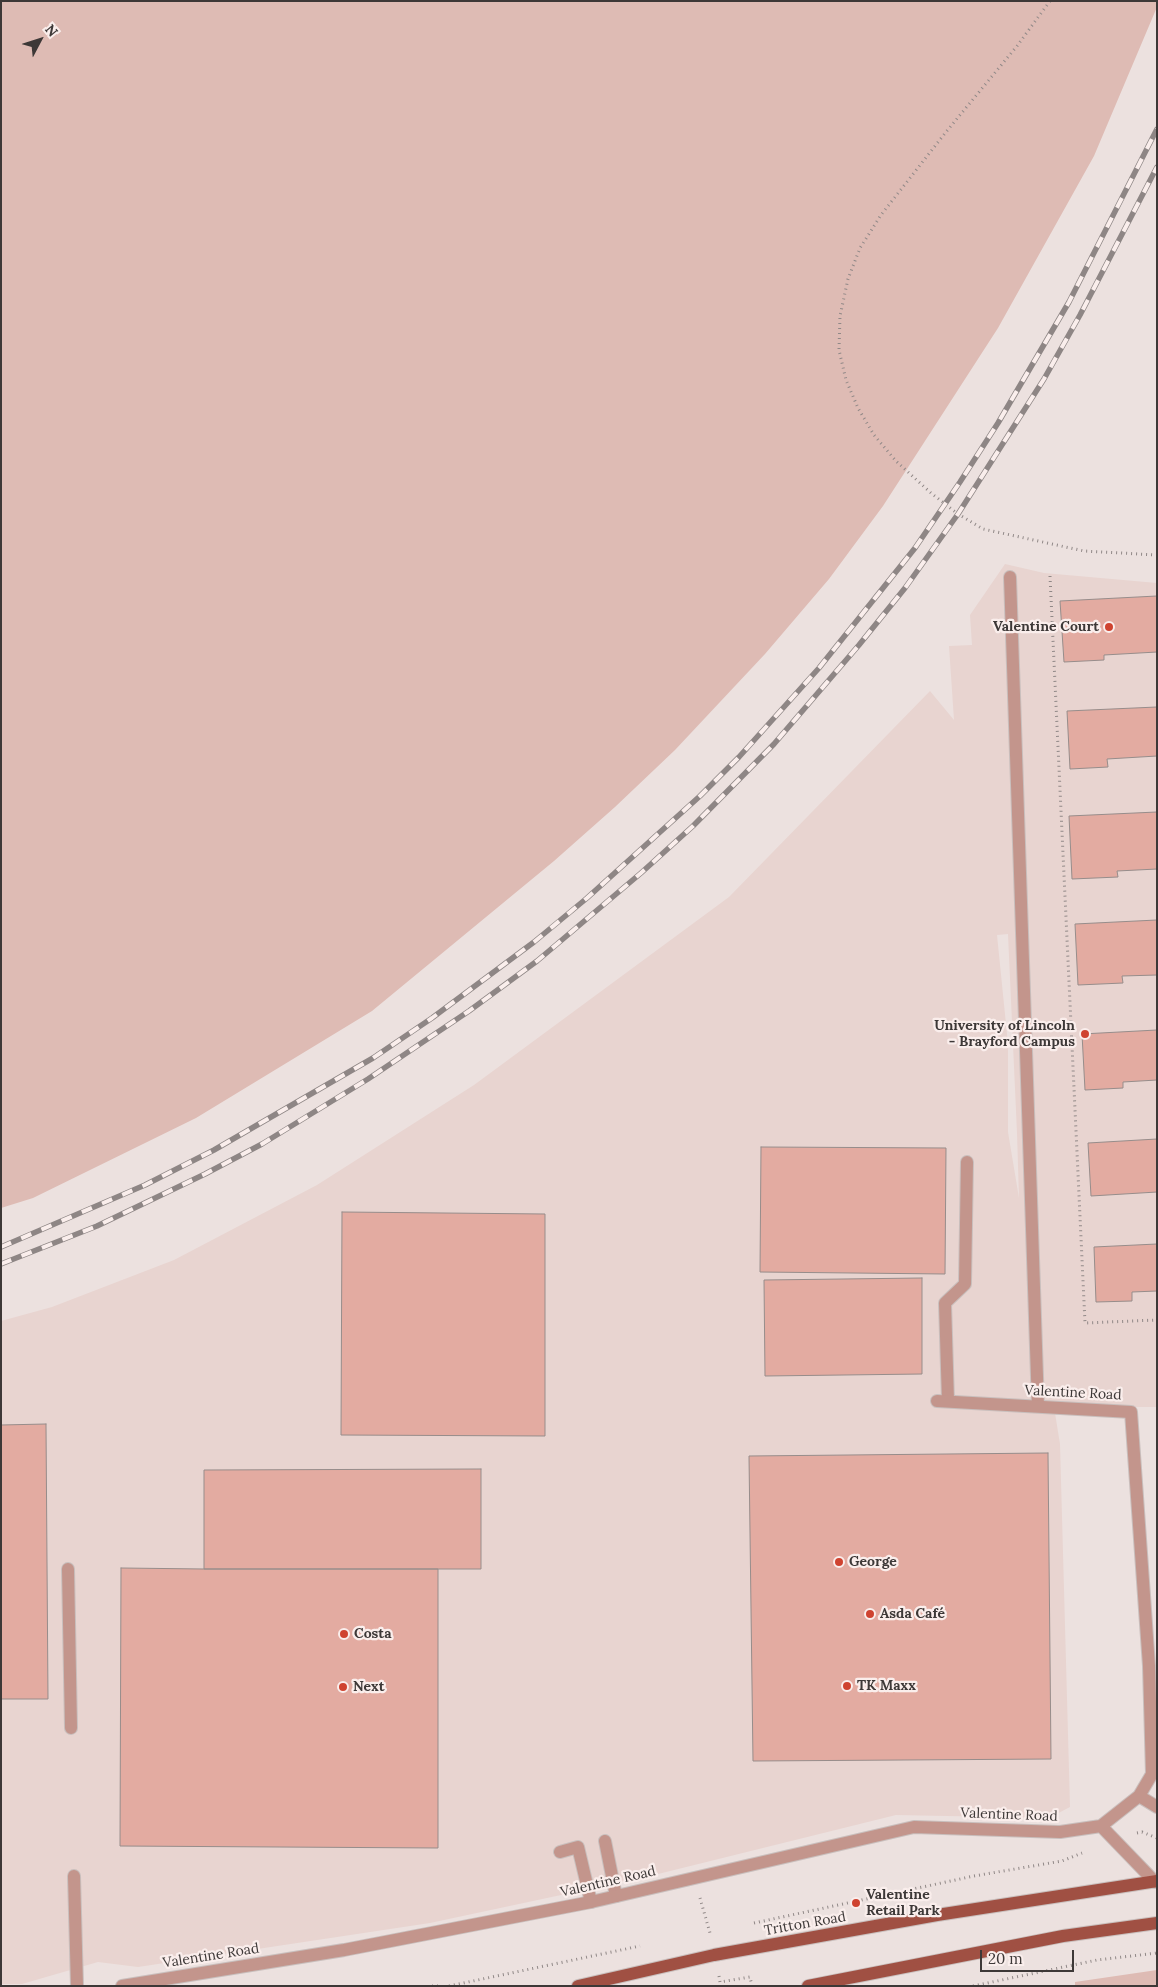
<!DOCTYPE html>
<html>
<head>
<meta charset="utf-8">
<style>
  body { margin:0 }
  #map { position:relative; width:1158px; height:1987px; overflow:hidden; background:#ece1df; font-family:Lora,serif }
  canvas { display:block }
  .frame { position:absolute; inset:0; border:2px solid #3d3837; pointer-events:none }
  .north { position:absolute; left:15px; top:15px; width:50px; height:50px; -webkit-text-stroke:4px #faeeec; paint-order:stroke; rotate:50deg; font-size:14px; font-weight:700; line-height:20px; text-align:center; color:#3d3837 }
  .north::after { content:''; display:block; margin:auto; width:18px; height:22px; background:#3d3837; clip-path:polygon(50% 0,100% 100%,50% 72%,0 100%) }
  .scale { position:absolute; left:980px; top:1950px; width:94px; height:22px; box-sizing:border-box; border:2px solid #3d3837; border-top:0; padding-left:6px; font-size:15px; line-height:18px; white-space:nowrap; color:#3d3837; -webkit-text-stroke:4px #faeeec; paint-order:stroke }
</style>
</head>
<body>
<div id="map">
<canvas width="1158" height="1987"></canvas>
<div class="frame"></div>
<div class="north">N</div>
<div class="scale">20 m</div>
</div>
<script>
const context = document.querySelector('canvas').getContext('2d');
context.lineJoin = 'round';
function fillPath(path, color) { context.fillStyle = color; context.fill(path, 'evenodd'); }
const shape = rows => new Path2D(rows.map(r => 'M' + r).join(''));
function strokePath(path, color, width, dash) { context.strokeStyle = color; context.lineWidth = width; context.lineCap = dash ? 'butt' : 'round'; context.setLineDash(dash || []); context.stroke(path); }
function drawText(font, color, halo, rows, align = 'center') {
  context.font = font + ' Lora,serif'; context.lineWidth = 4.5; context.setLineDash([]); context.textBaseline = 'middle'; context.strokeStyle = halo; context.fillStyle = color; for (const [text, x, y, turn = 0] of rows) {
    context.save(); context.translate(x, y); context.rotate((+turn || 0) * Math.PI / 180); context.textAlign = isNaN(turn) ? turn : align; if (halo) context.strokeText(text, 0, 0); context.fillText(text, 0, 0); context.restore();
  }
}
fillPath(shape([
  [1005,564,1044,573,1157,583,1157,1407,1054,1407,1060,1444,1070,1807,1049,1818,896,1815,650,1876,430,1923,138,1967,98,1962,22,1984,1,1984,1,1321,52,1307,174,1260,317,1185,474,1085,729,897,930,691,954,720,949,646,972,645,970,615],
  [1008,934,1017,1133,1019,1198,1008,1132,1008,1044,997,935]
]), '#e8d4d0');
fillPath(shape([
  [1,1,1157,1,1157,7,1094,156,998,328,883,506,829,579,765,654,675,750,615,807,554,861,372,1011,196,1118,33,1198,1,1208],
  [1157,1970,1157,1986,1075,1986,1075,1982]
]), '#debbb4');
const building = shape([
  [1157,596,1157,652,1104,655,1104,660,1064,662,1060,601,1157,596],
  [1157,707,1157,756,1107,759,1108,767,1070,769,1067,711,1157,707],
  [1157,812,1157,869,1117,871,1118,877,1072,879,1069,816,1157,812],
  [1157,920,1157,975,1122,976,1123,983,1078,985,1075,924,1157,920],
  [1157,1030,1157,1080,1123,1082,1123,1088,1085,1090,1082,1034,1157,1030],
  [1157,1139,1157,1192,1091,1196,1088,1143,1157,1139],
  [761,1147,946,1148,945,1274,760,1272,761,1147],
  [342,1212,545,1214,545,1436,341,1435,342,1212],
  [1157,1244,1157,1291,1132,1292,1132,1301,1096,1302,1094,1247,1157,1244],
  [922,1278,922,1374,765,1376,764,1280,922,1278],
  [46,1424,48,1699,1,1699,1,1425,46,1424],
  [1048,1453,1051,1759,753,1761,749,1456,1048,1453],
  [481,1469,481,1569,204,1569,204,1470,481,1469],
  [121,1568,204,1569,438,1569,438,1848,120,1846,121,1568]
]);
fillPath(building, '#e3aba1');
strokePath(building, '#978d8b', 1);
const lane = shape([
  [1010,577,1038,1406],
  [948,1401,945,1303,965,1284,967,1162],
  [68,1569,71,1728],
  [605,1841,616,1896],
  [560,1852,578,1847,591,1902],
  [74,1876,77,1986]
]);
const street = shape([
  [1139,1796,1157,1807],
  [1101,1826,1155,1882],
  [122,1986,344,1950,591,1902,914,1827,1060,1832,1101,1826,1139,1796,1152,1774,1149,1666,1131,1412,937,1401]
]);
const primary = shape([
  [578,1986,714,1955,937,1915,1157,1881],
  [808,1986,1063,1936,1157,1923]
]);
strokePath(lane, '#c9bfbd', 14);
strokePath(street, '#c9bfbd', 14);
strokePath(primary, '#c9bfbd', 14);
strokePath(shape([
  [1050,1,1017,46,946,132,881,215,860,248,848,279,840,316,839,350,846,380,858,408,874,435,896,461,931,493,958,514,983,529,1084,551,1157,555],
  [1050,576,1085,1323,1157,1320],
  [1137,1833,1142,1832,1157,1838],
  [700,1898,710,1933],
  [754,1923,974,1876,1062,1861,1082,1853],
  [719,1976,720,1982,750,1977,752,1986],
  [432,1986,438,1986],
  [449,1986,640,1946],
  [973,1986,1097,1960,1157,1953]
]), '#908887', 3, [1, 4]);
strokePath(lane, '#c3958c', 12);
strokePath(street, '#c3958c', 12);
strokePath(primary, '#a05043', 12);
const rail = shape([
  [1,1247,145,1185,214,1150,373,1058,432,1018,534,942,587,898,700,796,739,757,819,668,915,548,960,482,998,423,1069,302,1157,129],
  [1,1264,97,1226,205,1174,262,1144,368,1079,469,1011,537,961,641,873,693,826,774,744,859,645,905,588,958,514,1044,379,1080,315,1157,167]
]);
strokePath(rail, '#8e8685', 5.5);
strokePath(rail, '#faeeec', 4, [11]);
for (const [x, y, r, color] of [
  [1109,627,5,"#cf4330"],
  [1085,1034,5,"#cf4330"],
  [839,1562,5,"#cf4330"],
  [870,1614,5,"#cf4330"],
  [344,1634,5,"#cf4330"],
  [847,1686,5,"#cf4330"],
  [343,1687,5,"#cf4330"],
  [856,1903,5,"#cf4330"]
]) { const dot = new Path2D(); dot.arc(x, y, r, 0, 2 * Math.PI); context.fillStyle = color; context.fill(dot); strokePath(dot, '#faeeec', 2); }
drawText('bold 14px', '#3d3837', '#faeeec', [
  ["Valentine Court",1099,627,"right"],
  ["University of Lincoln",1075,1026,"right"],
  ["- Brayford Campus",1075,1042,"right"],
  ["George",849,1562],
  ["Asda Café",880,1614],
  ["Costa",354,1634],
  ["TK Maxx",857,1686],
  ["Next",353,1687],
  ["Valentine",866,1895],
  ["Retail Park",866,1911]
], 'left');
drawText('14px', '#3d3837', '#faeeec', [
  ["Valentine Road",1073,1393,3],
  ["Valentine Road",1009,1815,2],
  ["Valentine Road",608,1882,-13],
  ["Tritton Road",805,1924,-10],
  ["Valentine Road",211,1956,-9]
]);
</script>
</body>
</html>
